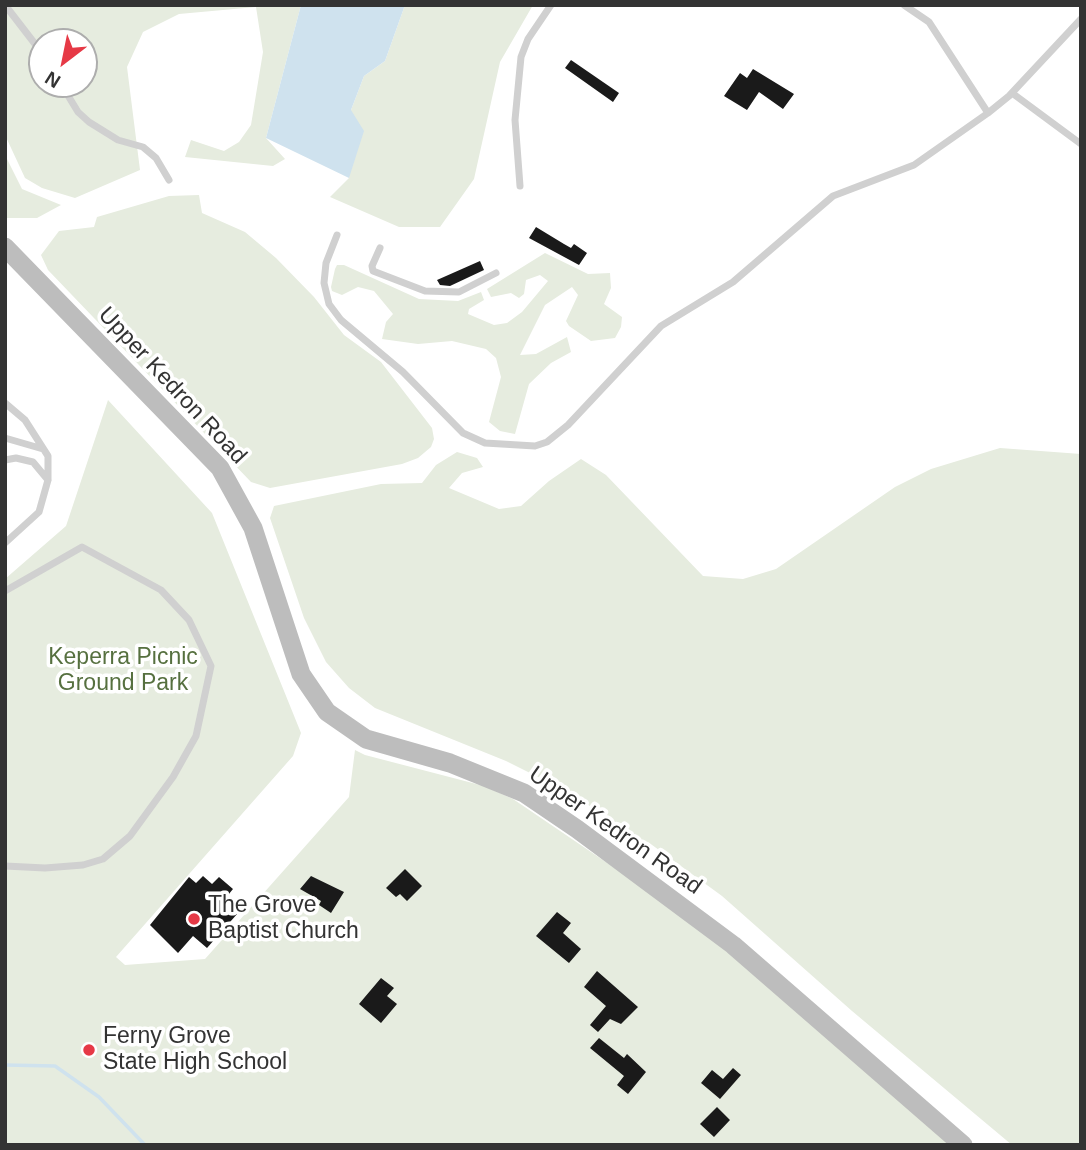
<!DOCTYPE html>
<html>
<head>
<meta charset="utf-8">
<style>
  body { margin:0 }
  #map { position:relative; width:1086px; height:1150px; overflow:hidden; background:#fff; font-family:Arial,sans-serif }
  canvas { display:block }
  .frame { position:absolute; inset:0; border:7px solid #333; pointer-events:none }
  .north { position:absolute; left:28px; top:28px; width:70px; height:70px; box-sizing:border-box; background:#fff; border:2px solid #adadad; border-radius:50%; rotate:212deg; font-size:19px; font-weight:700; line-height:28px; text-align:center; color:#333 }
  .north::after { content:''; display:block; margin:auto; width:24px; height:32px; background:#e63946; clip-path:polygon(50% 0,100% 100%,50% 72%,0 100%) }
</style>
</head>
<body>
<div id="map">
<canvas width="1086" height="1150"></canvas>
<div class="frame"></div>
<div class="north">N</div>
</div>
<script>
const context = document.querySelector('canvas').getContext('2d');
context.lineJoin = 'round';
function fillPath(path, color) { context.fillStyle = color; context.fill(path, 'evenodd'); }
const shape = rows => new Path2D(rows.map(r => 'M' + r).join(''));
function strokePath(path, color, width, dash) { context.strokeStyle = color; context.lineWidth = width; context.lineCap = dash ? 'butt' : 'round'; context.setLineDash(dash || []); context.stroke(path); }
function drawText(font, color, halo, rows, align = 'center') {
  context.font = font + ' Arial,sans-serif'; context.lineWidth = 7; context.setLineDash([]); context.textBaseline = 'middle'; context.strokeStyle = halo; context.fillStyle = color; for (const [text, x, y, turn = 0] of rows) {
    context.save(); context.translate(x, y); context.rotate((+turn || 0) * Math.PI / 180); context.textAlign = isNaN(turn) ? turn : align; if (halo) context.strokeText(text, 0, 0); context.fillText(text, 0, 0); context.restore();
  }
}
fillPath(shape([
  [5,5,301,5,266,138,285,159,273,166,185,157,191,140,224,151,239,142,251,125,263,52,256,7,179,14,143,32,127,67,140,170,75,198,42,188,25,178,5,135],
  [42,42,84,42,84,84,42,84],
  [405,5,533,5,500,62,474,179,440,227,399,227,330,197,349,178,351,110,364,76,385,61],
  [5,155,22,189,61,205,37,218,7,218],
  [199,195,202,213,245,232,276,258,314,297,344,335,381,362,432,428,434,439,431,447,418,458,402,464,270,488,251,482,48,270,41,255,59,231,94,227,97,217,169,196],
  [545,253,588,274,610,273,611,288,604,304,622,317,621,327,615,338,591,341,569,326,566,321,578,295,572,287,545,305,520,355,536,354,567,337,571,352,551,363,529,384,515,434,500,431,489,422,501,377,496,358,486,349,452,341,418,344,382,339,386,322,393,314,374,291,358,287,342,295,332,291,331,287,335,269,337,265,344,265,419,299,458,301,481,292,484,300,469,309,468,314,494,325,507,323,522,312,548,281,540,275,526,280,524,294,519,298,511,293,491,297,487,289],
  [108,400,212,513,301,733,293,756,116,957,125,965,205,959,349,797,355,750,365,755,484,786,513,799,700,926,950,1145,5,1145,5,579,66,526],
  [1000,448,1081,454,1081,1145,1012,1145,852,1011,722,896,648,842,628,838,580,798,506,761,375,708,349,688,326,662,304,618,270,518,274,506,381,484,422,483,436,465,457,452,477,458,483,467,462,473,449,488,499,509,521,506,549,481,581,459,606,475,703,576,743,579,776,569,895,487,931,469]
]), '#e6ecdf');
fillPath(shape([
  [301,5,405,5,385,61,364,76,351,110,364,131,349,178,266,138]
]), '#cfe2ee');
strokePath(shape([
  [5,1065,55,1066,99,1097,145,1145]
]), '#cfe2ee', 3.5);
fillPath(shape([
  [571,60,619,93,613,102,565,68],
  [753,69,794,94,783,109,759,92,747,110,724,96,740,73,747,78],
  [536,227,564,244,571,248,574,244,587,253,579,265,529,238],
  [480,261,484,270,450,286,440,285,437,280],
  [405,869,422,886,407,901,400,894,396,897,386,888],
  [203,876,212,884,219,877,233,889,224,900,238,913,207,948,193,936,178,953,150,925,189,877,196,883],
  [311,876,344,892,331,913,319,905,321,901,300,889],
  [557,912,571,923,563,933,581,949,569,963,536,936],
  [597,971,638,1007,621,1024,610,1019,598,1032,590,1025,606,1006,584,987],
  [381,978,394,988,387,996,397,1004,381,1023,359,1004],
  [599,1038,624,1058,627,1054,646,1072,628,1094,617,1085,624,1076,590,1048],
  [733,1068,741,1075,720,1099,701,1083,712,1070,723,1079],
  [717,1107,730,1120,714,1137,700,1124]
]), '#1a1a1a');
strokePath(shape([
  [5,5,42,53],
  [904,5,929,22,988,113],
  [61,84,78,112,89,122,118,140,143,147,156,158,169,180],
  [1012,93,1081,144],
  [520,186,515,120,521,57,528,39,551,5],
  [337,235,326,263,324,283,329,304,341,320,403,372,463,433,485,443,535,446,547,442,568,425,661,326,733,282,833,196,914,165,988,113,1009,96,1081,19],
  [380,248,372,266,373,271,425,291,459,292,496,273],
  [5,403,25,420,48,456,48,480,39,512,5,543],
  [5,438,43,449],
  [5,460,16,458,33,462,48,480],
  [5,591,82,547,161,590,189,620,211,666,196,736,173,777,130,836,103,859,83,865,45,868,5,866]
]), '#d0d0d0', 7);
strokePath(shape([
  [5,247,220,468,253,528,301,674,327,712,366,739,450,763,524,793,577,829,733,945,963,1145]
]), '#bdbdbd', 19);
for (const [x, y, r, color] of [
  [194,919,7,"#e63946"],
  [89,1050,7,"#e63946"]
]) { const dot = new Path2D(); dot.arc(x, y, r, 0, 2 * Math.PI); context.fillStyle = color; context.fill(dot); strokePath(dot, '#fff', 2.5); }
drawText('23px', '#333', '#fff', [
  ["Upper Kedron Road",172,386,47],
  ["Upper Kedron Road",615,831,35]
]);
drawText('23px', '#56703f', '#fff', [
  ["Keperra Picnic",123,658],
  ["Ground Park",123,684]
]);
drawText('23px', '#333', '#fff', [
  ["The Grove",208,906],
  ["Baptist Church",208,932],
  ["Ferny Grove",103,1037],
  ["State High School",103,1063]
], 'left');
</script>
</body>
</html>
